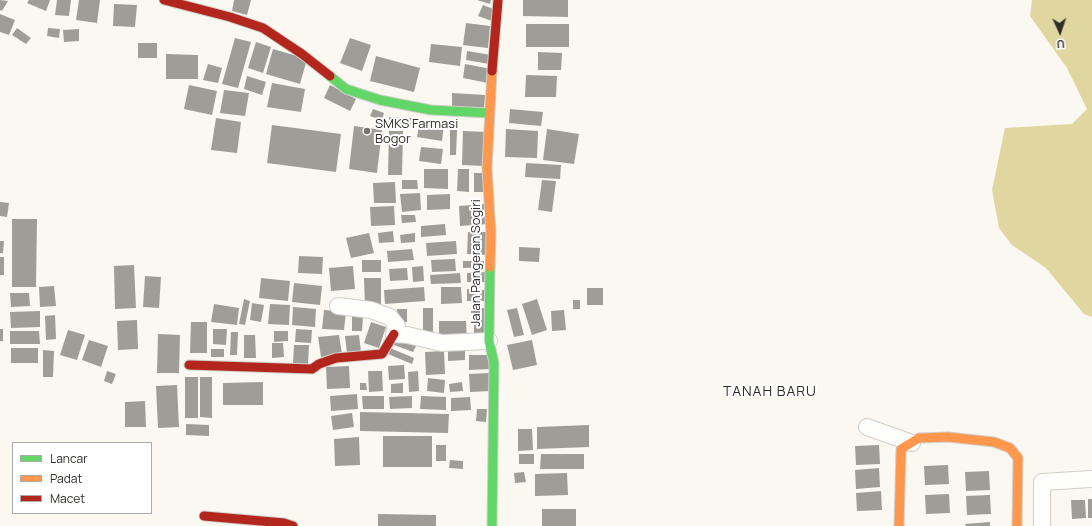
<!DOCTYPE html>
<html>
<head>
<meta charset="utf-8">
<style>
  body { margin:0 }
  #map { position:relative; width:1092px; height:526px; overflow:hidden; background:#faf8f0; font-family:Manrope,sans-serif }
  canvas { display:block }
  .legend { position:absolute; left:12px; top:442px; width:140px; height:72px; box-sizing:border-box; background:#fff; border:1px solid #ababa9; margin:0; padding:5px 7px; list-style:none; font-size:12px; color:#2e2d28 }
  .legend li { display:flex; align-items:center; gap:8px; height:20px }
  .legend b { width:20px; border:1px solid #ababa9 }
  .north { position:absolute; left:1040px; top:12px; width:40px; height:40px; -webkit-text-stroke:3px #fff; paint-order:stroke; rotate:177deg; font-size:11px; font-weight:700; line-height:16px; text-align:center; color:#2e2d28 }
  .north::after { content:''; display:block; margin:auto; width:14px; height:18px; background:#2e2d28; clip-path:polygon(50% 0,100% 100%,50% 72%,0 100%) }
</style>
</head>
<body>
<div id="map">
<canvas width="1092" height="526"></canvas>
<ul class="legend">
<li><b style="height:5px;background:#63d668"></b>Lancar</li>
<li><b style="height:5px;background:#ff974d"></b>Padat</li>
<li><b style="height:5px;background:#b3261e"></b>Macet</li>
</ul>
<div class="north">U</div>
</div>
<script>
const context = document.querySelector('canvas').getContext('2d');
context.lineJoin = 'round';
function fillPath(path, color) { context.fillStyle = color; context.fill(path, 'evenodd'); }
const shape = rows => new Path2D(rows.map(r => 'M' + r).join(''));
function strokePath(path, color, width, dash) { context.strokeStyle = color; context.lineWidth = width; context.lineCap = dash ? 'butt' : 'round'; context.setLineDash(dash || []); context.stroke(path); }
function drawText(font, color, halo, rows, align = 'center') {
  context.font = font + ' Manrope,sans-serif'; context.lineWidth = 4; context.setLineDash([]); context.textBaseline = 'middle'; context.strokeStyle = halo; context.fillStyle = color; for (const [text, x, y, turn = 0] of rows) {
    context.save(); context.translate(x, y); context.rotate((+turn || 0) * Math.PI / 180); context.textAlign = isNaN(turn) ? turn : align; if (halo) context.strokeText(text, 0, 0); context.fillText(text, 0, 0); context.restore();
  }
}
fillPath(shape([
  [1032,0,1092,0,1092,317,1084,314,1046,268,1012,245,999,228,992,190,1005,128,1072,124,1087,109,1067,68,1030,16]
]), '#dfd6a0');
fillPath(shape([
  [0,0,8,1,2,11,0,10],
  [29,0,50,0,46,11,27,3],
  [57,0,71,0,69,16,55,15],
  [79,0,100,0,97,23,76,20],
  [234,0,251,0,247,15,232,11],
  [477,0,491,0,490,4],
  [523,0,568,0,568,17,523,16],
  [114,4,137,5,135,27,113,26],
  [483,5,496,10,492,21,478,16],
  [0,14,15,20,9,35,0,32],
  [466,23,490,26,488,48,463,45],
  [526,24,569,24,569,47,526,47],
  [17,28,31,38,26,44,12,35],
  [48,28,60,29,59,38,47,36],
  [79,29,79,41,64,42,63,30],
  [235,38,251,42,238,88,222,84],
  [350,38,371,45,362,71,340,63],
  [256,42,271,47,263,73,248,68],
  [138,43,157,43,157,58,138,58],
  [431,44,462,47,460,66,429,62],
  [273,49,307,59,300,84,266,74],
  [467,51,491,55,489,64,466,60],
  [538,52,562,53,561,70,538,70],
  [166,54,198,55,198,79,166,79],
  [376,56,420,68,414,92,370,81],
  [208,64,222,68,218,83,203,80],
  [465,64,491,69,488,83,463,78],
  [526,75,557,76,556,97,525,97],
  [247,76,266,82,262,95,244,89],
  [272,83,305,89,301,112,267,107],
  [189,85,217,91,212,115,184,109],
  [330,85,356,99,350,111,324,98],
  [224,90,249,93,245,116,220,113],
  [452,93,485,95,484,110,452,109],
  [373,109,384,113,382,120,370,116],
  [510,109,543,112,541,126,509,123],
  [389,117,411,118,411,126,389,125],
  [216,118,241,122,237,153,211,150],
  [420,120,444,124,442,141,417,137],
  [272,125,341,134,336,172,267,163],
  [354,126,382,130,377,173,349,169],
  [506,129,538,131,537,158,505,157],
  [547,129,579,134,574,164,543,160],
  [450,130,457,130,456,155,450,155],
  [389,131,403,131,402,175,388,175],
  [463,131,487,132,485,166,462,165],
  [421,147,443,149,441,164,419,161],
  [526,163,561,165,560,179,525,177],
  [424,169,448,169,448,189,424,188],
  [458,169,469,169,469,192,457,191],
  [474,173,485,173,485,192,474,192],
  [402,180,417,180,418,189,402,189],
  [542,180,556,181,552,212,538,210],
  [395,182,396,203,374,203,373,183],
  [420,193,421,210,402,212,400,194],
  [450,194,450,209,427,210,427,195],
  [0,202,9,203,7,217,0,216],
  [485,204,487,224,460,226,459,206],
  [394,206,395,225,371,226,370,207],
  [401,215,415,215,416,222,402,223],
  [12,219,37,219,36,287,12,287],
  [445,224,446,235,421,237,421,226],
  [393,231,394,242,379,243,378,233],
  [468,232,488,232,487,255,467,254],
  [369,233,374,253,351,258,346,238],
  [415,233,415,242,401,243,400,235],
  [0,241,4,241,3,253,0,253],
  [456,241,457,254,427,256,426,243],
  [519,247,540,248,539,262,519,261],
  [412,249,414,260,388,262,387,251],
  [299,256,323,257,322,274,298,273],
  [0,257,4,257,4,275,0,275],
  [455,259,456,271,432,272,431,260],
  [362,260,381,260,381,272,362,272],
  [463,261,484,261,484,267,463,268],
  [134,265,136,308,115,309,114,266],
  [353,266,355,289,331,291,329,268],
  [423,266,424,281,413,282,412,267],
  [407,268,408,280,390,281,389,269],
  [486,272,486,282,467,282,467,273],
  [460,273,461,283,431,284,430,275],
  [145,276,161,277,159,308,143,307],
  [261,278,290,281,288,301,259,298],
  [364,278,381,278,381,306,365,306],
  [294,283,322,286,320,305,292,302],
  [54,286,56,306,40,307,39,287],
  [424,287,425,301,385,304,384,290],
  [441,287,461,287,462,303,441,304],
  [587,288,603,288,603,305,587,305],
  [467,289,485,290,484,301,467,301],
  [10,293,29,293,30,306,11,307],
  [244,299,250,301,245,325,239,324],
  [537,299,547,330,532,335,522,304],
  [573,300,580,300,580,309,573,309],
  [252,303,264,305,261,322,250,320],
  [214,304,239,308,237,325,211,322],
  [270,304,290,305,289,325,268,324],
  [293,307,316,309,315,327,292,325],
  [423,308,433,308,433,335,423,335],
  [474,308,486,308,486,340,474,340],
  [517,308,524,335,514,337,507,310],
  [397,309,407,309,407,322,398,322],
  [324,310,346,312,344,330,322,329],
  [564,310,566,330,552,331,551,311],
  [40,311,40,327,11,328,10,312],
  [55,315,56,339,46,340,45,316],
  [352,316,363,316,362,331,352,331],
  [137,320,138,349,118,350,117,321],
  [439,321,466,321,467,340,439,340],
  [191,322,207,322,207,353,190,353],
  [371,322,386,327,379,348,364,343],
  [0,329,3,329,3,341,0,341],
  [213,329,227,329,226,345,213,344],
  [296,329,312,330,311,343,295,342],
  [68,330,85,335,77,360,60,355],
  [10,331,39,331,40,344,10,344],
  [274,331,288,331,288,341,274,342],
  [231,332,238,332,237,355,230,355],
  [158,334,180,335,179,373,157,373],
  [244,335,255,335,256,358,244,358],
  [339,335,342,354,321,357,318,337],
  [359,335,361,352,347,353,345,336],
  [398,336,417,344,413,352,394,345],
  [89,340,108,346,101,367,82,360],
  [532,340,537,365,513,370,507,345],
  [272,343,283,343,284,357,272,358],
  [294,345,309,345,308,364,293,363],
  [465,346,465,360,448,361,448,347],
  [11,348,38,348,38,363,11,363],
  [390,348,414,358,412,364,388,354],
  [211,349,224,349,224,357,211,357],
  [43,350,54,351,53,377,43,377],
  [444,351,445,374,426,375,425,352],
  [469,355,491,355,491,369,469,370],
  [404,365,405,379,389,380,388,366],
  [349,366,350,388,327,389,326,367],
  [107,371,116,374,112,384,104,381],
  [368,371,382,371,383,391,369,392],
  [418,371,419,391,409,392,408,372],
  [490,373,491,391,470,392,469,374],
  [185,377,198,377,198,418,185,418],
  [200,377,212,377,212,418,200,417],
  [428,378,445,380,444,393,427,391],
  [263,382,263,405,223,405,223,383],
  [462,382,463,391,450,392,449,384],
  [360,383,366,383,367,390,360,390],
  [403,383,403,393,391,393,391,384],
  [177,385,179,427,158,428,156,386],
  [357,394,358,409,331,411,330,396],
  [362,396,384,396,384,409,363,409],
  [412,396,412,408,390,409,389,397],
  [421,396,446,397,446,410,420,409],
  [470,397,471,410,451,411,451,398],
  [145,401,146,427,125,427,125,402],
  [477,409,487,409,486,422,476,421],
  [360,412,449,414,448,433,360,431],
  [352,413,354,427,333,430,331,416],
  [186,424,209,425,209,436,186,435],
  [589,425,589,447,537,449,537,427],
  [518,429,532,429,533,450,518,451],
  [383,436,432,436,432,467,383,467],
  [359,437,360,465,335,466,334,439],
  [436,445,446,445,446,461,436,461],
  [879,445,880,464,856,465,855,446],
  [519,454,534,454,534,464,519,464],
  [541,454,584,454,584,469,540,469],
  [450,460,463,461,463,469,449,468],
  [948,465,949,484,925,485,924,466],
  [879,468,880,487,856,489,855,470],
  [989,471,990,490,966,491,965,472],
  [524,472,526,482,515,483,514,473],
  [567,473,568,495,535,496,535,474],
  [881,491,882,510,857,511,856,493],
  [949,494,950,513,926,514,925,495],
  [990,495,991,514,967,515,966,496],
  [1088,499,1092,499,1092,518,1088,518],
  [1071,500,1085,500,1086,518,1072,519],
  [542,509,576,509,576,526,542,526],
  [378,514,436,515,436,526,378,526],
  [990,522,990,526,966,526,965,524]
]), '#9f9d97');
const street = shape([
  [338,306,371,310,390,317,397,326,394,334,407,335,442,343,489,341],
  [867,427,912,443],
  [1042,526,1042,482,1092,479]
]);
const fast = shape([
  [330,76,346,89,380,100,431,110,489,113],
  [490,267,489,341,494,363,492,526]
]);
const slow = shape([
  [490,267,491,234,487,168,492,71],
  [899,526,901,449,919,438,948,437,994,442,1010,448,1018,458,1017,526]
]);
const jam = shape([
  [164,0,230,17,263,28,302,54,330,76],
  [492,71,498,0],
  [189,365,312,369,319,364,336,358,382,354,394,334],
  [204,516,284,523,293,526]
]);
strokePath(street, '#d0cfc9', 18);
strokePath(fast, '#d0cfc9', 11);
strokePath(slow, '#d0cfc9', 11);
strokePath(jam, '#d0cfc9', 11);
strokePath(street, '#fefefd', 16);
strokePath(fast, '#63d668', 9);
strokePath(slow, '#ff974d', 9);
strokePath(jam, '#b3261e', 9);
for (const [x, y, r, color] of [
  [367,131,4,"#75746e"]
]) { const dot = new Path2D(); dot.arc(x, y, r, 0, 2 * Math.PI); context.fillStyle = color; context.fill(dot); strokePath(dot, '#fff', 1.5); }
drawText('13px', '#2e2d28', '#fff', [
  ["SMKS Farmasi",375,124],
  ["Bogor",375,139]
], 'left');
drawText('13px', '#2e2d28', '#fff', [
  ["Jalan Pangeran Sogiri",476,263,-90]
]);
context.letterSpacing = '1px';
drawText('14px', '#2e2d28', '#fff', [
  ["TANAH BARU",770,392]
]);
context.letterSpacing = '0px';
</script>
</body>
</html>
